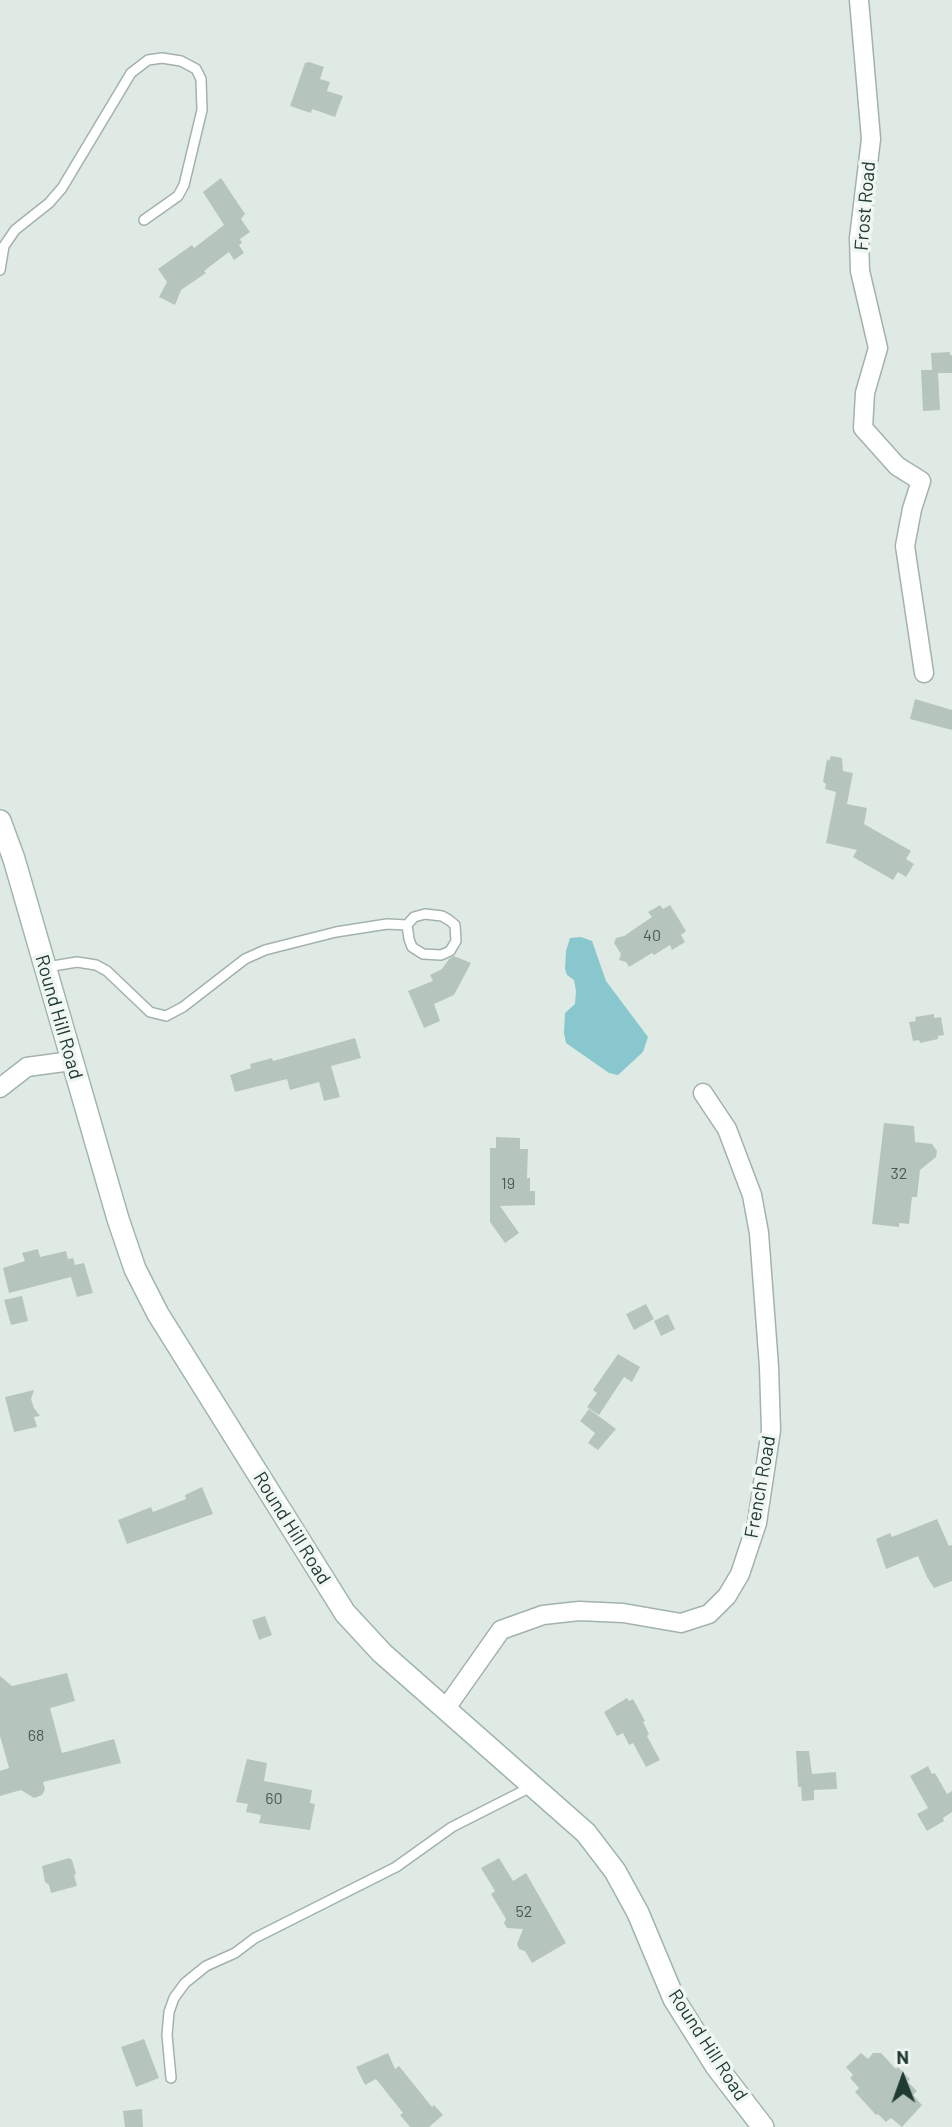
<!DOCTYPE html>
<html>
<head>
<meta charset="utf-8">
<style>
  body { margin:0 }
  #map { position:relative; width:952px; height:2127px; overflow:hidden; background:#e0eae5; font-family:Barlow,sans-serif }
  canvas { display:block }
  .north { position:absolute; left:868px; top:2043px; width:70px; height:70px; -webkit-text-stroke:5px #f0f7f3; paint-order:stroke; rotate:359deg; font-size:19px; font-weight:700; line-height:28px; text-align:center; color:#213a32 }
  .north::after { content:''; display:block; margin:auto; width:24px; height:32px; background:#213a32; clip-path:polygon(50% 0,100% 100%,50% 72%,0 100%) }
</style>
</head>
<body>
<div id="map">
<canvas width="952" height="2127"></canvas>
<div class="north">N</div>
</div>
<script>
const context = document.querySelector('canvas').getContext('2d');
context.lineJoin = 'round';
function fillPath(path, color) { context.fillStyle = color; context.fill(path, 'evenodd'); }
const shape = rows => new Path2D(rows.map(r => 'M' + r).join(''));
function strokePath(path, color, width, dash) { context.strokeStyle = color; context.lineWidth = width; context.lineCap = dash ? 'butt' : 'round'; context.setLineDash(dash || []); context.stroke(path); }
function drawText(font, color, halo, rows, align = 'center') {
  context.font = font + ' Barlow,sans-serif'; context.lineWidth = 7; context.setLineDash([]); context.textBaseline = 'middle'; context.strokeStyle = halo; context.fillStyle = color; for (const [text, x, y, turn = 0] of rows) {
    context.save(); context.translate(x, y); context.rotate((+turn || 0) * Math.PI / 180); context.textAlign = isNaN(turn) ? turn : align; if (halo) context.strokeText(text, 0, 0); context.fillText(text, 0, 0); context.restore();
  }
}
fillPath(shape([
  [581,937,592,941,606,981,648,1037,643,1052,618,1075,609,1073,566,1043,564,1033,565,1013,575,1004,576,991,574,980,567,975,565,969,566,951,570,938]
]), '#89c7ce');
fillPath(shape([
  [309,62,324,67,320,79,330,82,327,91,343,96,335,117,312,109,311,113,290,106,305,63],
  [221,178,245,214,241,219,250,232,240,239,242,243,239,245,244,253,234,260,229,252,204,271,206,273,181,290,175,305,159,297,167,282,158,269,192,245,194,248,224,225,203,192],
  [950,352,950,355,952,355,952,373,938,373,940,410,923,411,921,370,932,370,931,353],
  [915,699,952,710,952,730,910,719],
  [831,756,842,758,843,771,853,773,847,804,867,808,864,824,911,851,906,859,914,864,906,877,898,872,893,880,853,857,857,850,826,843,836,792,825,789,826,784,823,782,827,759,829,761],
  [660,905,663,909,670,905,686,931,681,935,685,942,672,950,670,945,654,955,652,953,629,967,626,962,619,960,621,954,614,943,616,938,624,936,652,917,648,912],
  [454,956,471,963,454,995,434,1004,440,1021,424,1028,408,991,433,981,430,975,442,969,449,959],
  [934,1014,934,1018,941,1017,944,1035,938,1036,938,1039,920,1043,919,1040,913,1041,909,1022,916,1021,915,1017],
  [355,1038,361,1058,331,1066,340,1097,324,1101,319,1082,290,1090,287,1079,235,1092,230,1075,251,1068,250,1064,272,1058,273,1061],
  [884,1123,914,1126,915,1142,932,1144,937,1151,936,1157,920,1170,917,1197,912,1197,909,1224,899,1223,899,1227,872,1224],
  [496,1137,520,1138,520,1149,528,1149,527,1178,530,1178,530,1191,535,1191,535,1205,500,1206,519,1233,505,1243,490,1222,490,1148,496,1148],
  [38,1249,40,1257,66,1251,68,1259,73,1258,75,1265,84,1263,93,1293,77,1297,71,1277,9,1293,3,1268,25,1261,22,1253],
  [22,1296,28,1321,11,1325,4,1300],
  [646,1304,654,1319,634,1330,626,1314],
  [668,1314,675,1329,661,1336,654,1321],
  [618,1354,640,1367,632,1382,624,1377,599,1415,587,1407,597,1393,593,1390],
  [34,1390,31,1399,34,1408,40,1416,34,1417,37,1427,14,1432,5,1397],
  [589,1409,616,1429,598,1450,588,1443,595,1433,580,1421],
  [202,1487,213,1514,127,1544,118,1520,151,1507,153,1512,186,1499,185,1495],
  [937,1519,949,1546,952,1545,952,1581,934,1588,927,1577,918,1556,886,1569,876,1539,890,1533,892,1537],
  [265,1616,272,1635,259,1640,252,1620],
  [67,1673,75,1701,50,1708,62,1753,114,1739,121,1763,43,1782,45,1789,42,1795,34,1798,21,1790,0,1796,0,1771,9,1768,0,1736,0,1676,12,1686],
  [627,1698,629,1701,633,1699,645,1721,643,1722,649,1734,647,1736,660,1760,646,1767,633,1743,629,1745,623,1733,617,1736,604,1712],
  [796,1751,809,1751,812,1774,836,1772,837,1789,814,1790,814,1800,802,1801,801,1787,798,1787],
  [247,1759,267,1763,264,1781,312,1790,310,1803,315,1804,310,1830,259,1823,261,1815,246,1812,248,1804,236,1802],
  [928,1766,932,1774,935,1773,947,1794,952,1791,952,1812,943,1818,944,1821,927,1831,917,1814,928,1808,910,1776],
  [69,1858,72,1860,76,1874,74,1875,77,1886,51,1893,49,1885,45,1882,42,1866],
  [499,1858,513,1881,526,1873,566,1943,532,1963,525,1951,519,1949,517,1944,523,1929,507,1928,504,1923,506,1919,491,1894,495,1891,481,1868],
  [144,2039,159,2078,136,2087,121,2047],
  [388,2053,395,2069,399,2066,432,2107,434,2105,443,2115,429,2127,410,2127,400,2115,403,2113,376,2079,365,2085,356,2067],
  [861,2053,868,2059,873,2053,881,2053,896,2069,898,2067,910,2079,908,2082,917,2091,913,2095,922,2105,902,2127,891,2118,886,2122,878,2114,876,2115,855,2092,859,2088,850,2078,853,2075,846,2067],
  [142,2109,143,2127,125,2127,123,2111]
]), '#b5c5be');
const lane = shape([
  [0,270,4,246,15,230,49,203,62,188,131,73,148,60,162,58,181,61,196,69,201,79,202,110,184,185,178,196,144,220],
  [47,967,77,962,96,965,107,971,150,1012,166,1016,183,1007,245,959,265,950,336,932,387,924,407,925,414,917,425,914,442,916,449,920,455,925,456,941,450,951,441,955,423,954,412,947,409,939,407,925],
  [171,2078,167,2035,169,2012,174,1998,185,1983,206,1966,235,1953,255,1938,396,1867,452,1827,531,1787]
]);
const street = shape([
  [859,0,871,139,859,238,860,271,878,348,865,393,863,428,897,466,921,481,912,509,905,546,924,673],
  [0,1088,27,1067,71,1061],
  [446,1708,501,1630,543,1615,579,1611,623,1613,681,1623,709,1614,727,1596,740,1574,757,1523,771,1430,769,1367,759,1233,752,1195,727,1129,703,1093]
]);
const secondary = shape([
  [0,821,14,859,118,1219,135,1269,158,1314,345,1613,382,1653,586,1833,615,1871,638,1913,674,1999,716,2066,763,2127]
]);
strokePath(lane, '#a3b2ac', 12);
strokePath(street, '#a3b2ac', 21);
strokePath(secondary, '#9fb6ac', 24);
strokePath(lane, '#fff', 9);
strokePath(street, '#fff', 18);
strokePath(secondary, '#fff', 21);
drawText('16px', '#465d55', null, [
  ["40",652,936],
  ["32",899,1174],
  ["19",508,1184],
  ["68",36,1736],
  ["60",274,1799],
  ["52",524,1912]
]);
drawText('19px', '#213a32', '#f0f7f3', [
  ["Frost Road",865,206,-85],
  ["Round Hill Road",59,1017,74],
  ["French Road",760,1487,-80],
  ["Round Hill Road",292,1528,58],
  ["Round Hill Road",708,2045,57]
]);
</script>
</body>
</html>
